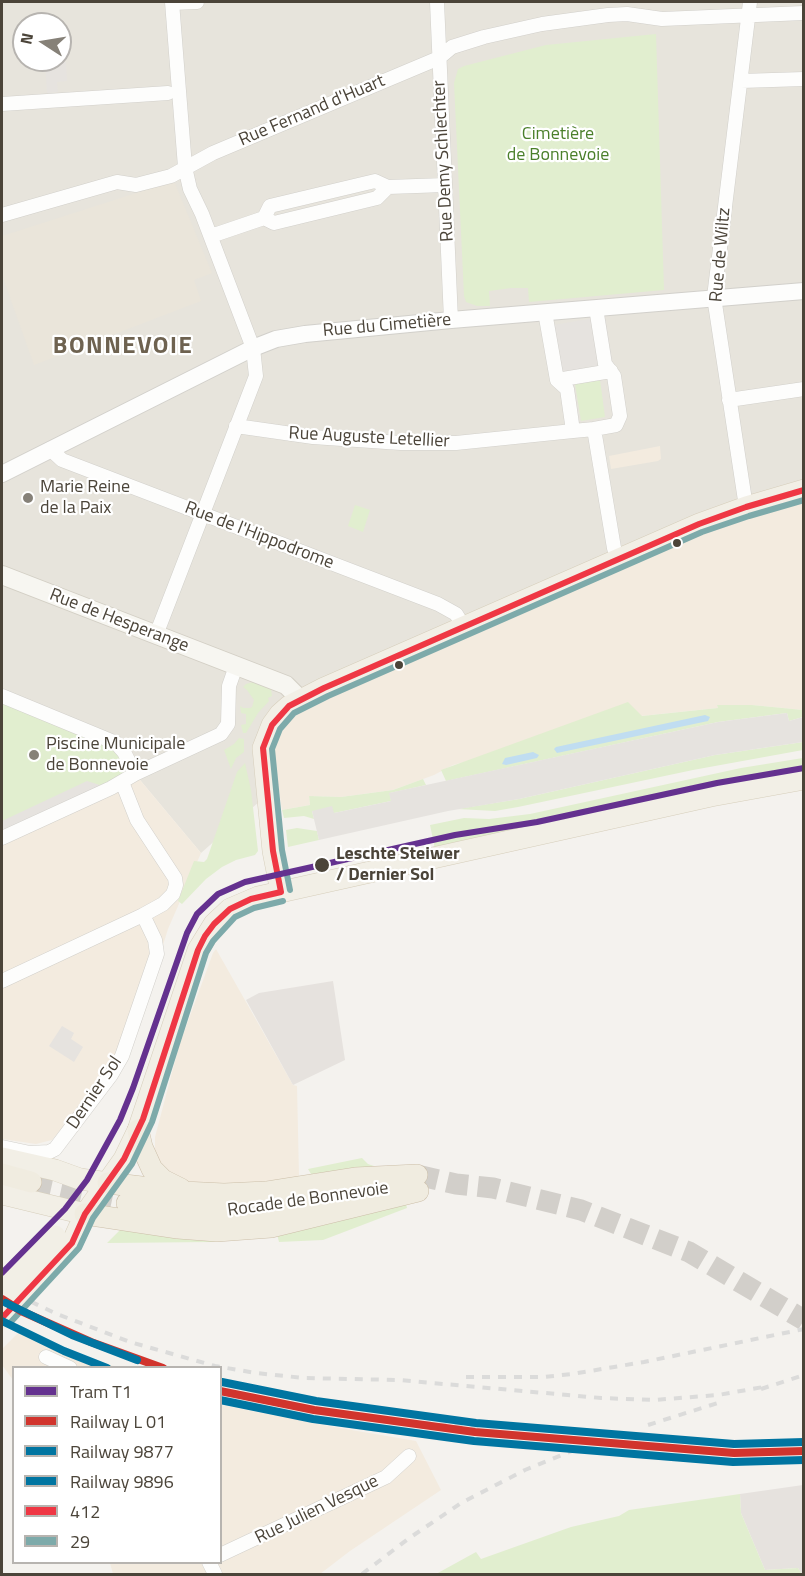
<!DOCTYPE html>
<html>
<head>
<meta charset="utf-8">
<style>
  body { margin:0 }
  #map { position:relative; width:805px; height:1576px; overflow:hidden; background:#f4f2ee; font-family:"Titillium Web",sans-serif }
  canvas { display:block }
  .frame { position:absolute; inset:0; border:3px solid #4b4439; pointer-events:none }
  .legend { position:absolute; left:12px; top:1366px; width:210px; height:198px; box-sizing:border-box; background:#fff; border:2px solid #b7b4b0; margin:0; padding:8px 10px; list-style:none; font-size:18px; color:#4b4439 }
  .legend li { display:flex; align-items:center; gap:12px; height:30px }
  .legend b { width:30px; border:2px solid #b7b4b0 }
  .north { position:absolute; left:12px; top:12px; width:60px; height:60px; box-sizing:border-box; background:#fff; border:2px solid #b7b4b0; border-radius:50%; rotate:282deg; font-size:16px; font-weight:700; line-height:24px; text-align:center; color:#4b4439 }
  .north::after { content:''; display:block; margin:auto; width:21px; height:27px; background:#868178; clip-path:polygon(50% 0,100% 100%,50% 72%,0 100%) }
</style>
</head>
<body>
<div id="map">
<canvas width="805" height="1576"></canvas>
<div class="frame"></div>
<ul class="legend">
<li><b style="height:8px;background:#64318f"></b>Tram T1</li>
<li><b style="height:8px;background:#d1342d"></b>Railway L 01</li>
<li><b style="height:8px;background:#0075a1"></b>Railway 9877</li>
<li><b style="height:8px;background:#0075a1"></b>Railway 9896</li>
<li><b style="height:8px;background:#ef3744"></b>412</li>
<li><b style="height:8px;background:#7daaaa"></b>29</li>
</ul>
<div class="north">N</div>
</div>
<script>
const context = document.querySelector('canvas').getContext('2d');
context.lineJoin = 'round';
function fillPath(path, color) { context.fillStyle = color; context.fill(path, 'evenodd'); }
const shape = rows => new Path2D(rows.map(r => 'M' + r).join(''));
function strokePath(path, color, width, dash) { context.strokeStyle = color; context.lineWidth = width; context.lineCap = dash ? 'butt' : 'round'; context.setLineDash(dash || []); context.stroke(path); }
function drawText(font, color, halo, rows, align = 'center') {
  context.font = font + ' "Titillium Web",sans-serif'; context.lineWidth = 4.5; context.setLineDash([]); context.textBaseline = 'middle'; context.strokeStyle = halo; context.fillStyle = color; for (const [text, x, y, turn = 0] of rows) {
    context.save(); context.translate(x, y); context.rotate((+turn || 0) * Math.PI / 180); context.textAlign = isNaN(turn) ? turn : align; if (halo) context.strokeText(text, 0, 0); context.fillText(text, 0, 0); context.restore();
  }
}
fillPath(shape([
  [2,2,803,2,803,490,277,786,201,853,135,774,2,696],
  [24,24,60,24,60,60,24,60]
]), '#e7e4dc');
fillPath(shape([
  [660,446,661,459,658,461,611,469,609,456],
  [803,490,803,710,752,705,717,705,718,708,641,716,453,765,434,775,393,790,341,797,309,796,310,805,282,810,273,752,280,714],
  [135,774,201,853,168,929,147,996,122,1056,69,1123,63,1121,64,1126,52,1140,36,1144,2,1139,3,1079,2,1078,2,838],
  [216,949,293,1085,297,1086,299,1176,296,1178,224,1185,187,1183,167,1172,155,1156,155,1137,179,1046,213,953],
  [20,1331,92,1359,117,1367,14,1368,13,1380,2,1365,2,1349],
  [221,1405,328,1426,416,1441,441,1490,350,1551,320,1574,113,1574,110,1563,220,1562]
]), '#f3ebdf');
fillPath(shape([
  [333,981,345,1060,293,1085,246,1000,259,993],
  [803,1485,803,1574,802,1574,798,1568,765,1570,741,1513,740,1494]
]), '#e6e2de');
fillPath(shape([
  [174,181,212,273,194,280,201,301,34,365,2,275,2,236]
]), '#eae5da');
fillPath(shape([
  [656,34,664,290,529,302,528,288,511,288,489,291,490,306,477,306,466,302,464,296,454,83,458,69,464,66,546,45],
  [600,380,605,417,581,421,575,384],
  [355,505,370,510,363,532,348,526],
  [253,682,271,689,272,696,268,698,269,701,258,713,246,733,243,733,241,725,246,724,246,714,241,713,240,706,243,708,250,708,252,707,254,700,247,690,243,687,246,684],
  [2,696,116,743,135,774,2,838],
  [628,702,642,716,718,708,717,705,752,705,803,710,803,717,789,721,787,713,718,722,446,781,441,770],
  [239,738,244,739,244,752,236,758,231,769,224,750,234,744],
  [803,742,803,750,693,770,518,807,495,811,457,809,519,799,715,755],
  [803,758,803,774,435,849,430,825,464,818,489,819,530,814,741,768],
  [245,763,251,790,258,851,255,855,236,860,222,867,206,879,182,904,178,901,194,861,204,862,207,859,237,772],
  [423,779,426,785,390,793,391,801,334,813,312,811,314,819,304,816,284,818,282,810,310,805,309,796,341,797,393,790],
  [297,828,317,831,319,840,288,847,286,830],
  [362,1158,368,1164,377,1167,311,1174,308,1169],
  [406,1204,407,1208,323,1240,279,1242,277,1234],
  [121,1229,245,1239,213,1242,107,1243],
  [740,1494,741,1513,765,1570,798,1568,802,1574,436,1574,476,1552,481,1559,571,1527,619,1516,629,1510]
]), '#e1eecf');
fillPath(shape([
  [66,62,67,81,57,82,58,92,47,93,45,63],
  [605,316,614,370,557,380,548,326],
  [787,713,789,721,803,717,803,742,715,755,519,799,448,811,319,840,312,811,332,806,334,813,391,801,389,793,718,722],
  [87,781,103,786,2,832,2,821],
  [62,1026,74,1033,71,1039,83,1047,74,1062,49,1046]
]), '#e6e3df');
fillPath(shape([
  [705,715,710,717,708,721,557,753,554,749,556,747],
  [533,752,539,755,537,758,506,765,502,764,505,758]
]), '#c0ddf1');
strokePath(shape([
  [417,1175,456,1184,493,1188,581,1210,689,1252,804,1320],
  [31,1182,127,1203]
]), '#d2cfca', 21, [21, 10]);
const minor = shape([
  [437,2,451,320],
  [172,3,197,2],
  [741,81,804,79],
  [2,104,168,93],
  [2,215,117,182,136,185,171,176,213,153,439,58,452,47,484,37,542,24,608,15,627,14,662,19,804,13],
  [264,218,274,223,377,198,388,187],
  [211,236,264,218,270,206,375,181,388,187,445,185],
  [545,312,557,380,567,389,573,431,594,429,614,548,618,559],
  [557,380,611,371],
  [729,400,804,389],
  [236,426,313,437,401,443,456,443,573,431],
  [594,429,616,425,620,416,614,376,605,364,596,308],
  [50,449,62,460,438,604,456,614,464,627],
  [746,507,714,297,750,2],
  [156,635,256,376,253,348,202,214,190,189,185,167,172,2],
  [2,696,116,743,124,752,135,774],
  [2,838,111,788,135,774,221,734,228,724,229,686,236,666],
  [2,981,143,915,163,904,173,894,176,885,175,878,137,820,122,782],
  [2,1147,30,1153,49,1152,55,1149,111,1075,122,1056,157,954,155,940,143,915],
  [46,1357,70,1368],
  [220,1555,386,1477,409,1456],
  [209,1562,215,1574]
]);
const tertiary = shape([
  [2,474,253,348,276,339,305,334,451,320,804,291]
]);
const secondary = shape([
  [2,575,286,685,300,699]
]);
const primary = shape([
  [281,892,273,851,263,748,272,725,280,714,289,706,324,688,699,524,746,507,804,490],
  [2,1158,55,1170,80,1179,108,1183],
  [2,1194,85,1214],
  [72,1243,85,1214,124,1159,138,1130,198,950,214,924,230,909,258,897,711,796,804,779]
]);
const trunk = shape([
  [138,1130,142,1147,152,1169,163,1180,181,1189],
  [2,1174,31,1182],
  [108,1183,183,1192,224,1194,266,1192,355,1178,417,1175],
  [127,1203,190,1213,213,1213,260,1211,332,1199],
  [85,1214,178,1228,217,1231,271,1227,418,1191]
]);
strokePath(minor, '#d2d0cb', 15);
strokePath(tertiary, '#d2d0cb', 18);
strokePath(secondary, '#d3cfc5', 20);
strokePath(primary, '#d6cebb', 22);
strokePath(trunk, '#ccbfa9', 22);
strokePath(minor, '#fdfdfc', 14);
strokePath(tertiary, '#fdfdfc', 16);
strokePath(secondary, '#f7f6f1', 18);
strokePath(primary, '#f2efe6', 21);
strokePath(trunk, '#f0ece0', 21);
strokePath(shape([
  [2,1288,57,1314,130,1342,215,1366,256,1373,304,1378,399,1380,601,1398,654,1400,718,1395,769,1386],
  [466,1377,544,1377,572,1374,644,1362,804,1329],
  [761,1389,804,1375],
  [359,1416,444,1425,570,1429],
  [648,1425,724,1401],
  [362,1574,408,1539,461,1503,525,1470,572,1451]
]), '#dbdbda', 4, [8, 8]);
const primaryBridge = shape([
  [2,1290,55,1236],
  [2,1318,72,1243]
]);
strokePath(primaryBridge, '#d6cebb', 22, []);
strokePath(primaryBridge, '#f2efe6', 21);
strokePath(shape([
  [281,892,273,851,263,748,272,725,289,706,324,688,699,524,746,507,804,490],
  [2,1318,72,1243,85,1214,124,1159,143,1119,198,950,205,936,214,924,230,909,251,899,281,892]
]), '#ef3744', 6);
strokePath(shape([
  [290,890,282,850,272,749,280,729,294,713,328,696,702,532,749,516,804,500],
  [9,1324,79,1248,93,1218,132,1164,152,1122,206,953,213,941,235,917,254,908,283,901]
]), '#7daaaa', 6);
strokePath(shape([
  [2,1299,21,1311,91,1342,163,1368],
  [220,1391,314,1410,475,1432,734,1453,804,1451]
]), '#d1342d', 8);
strokePath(shape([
  [2,1321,64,1351,107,1368],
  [220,1400,313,1419,474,1441,733,1462,804,1460]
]), '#0075a1', 8);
strokePath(shape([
  [6,1303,72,1335,137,1360],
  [222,1382,316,1401,476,1423,734,1444,804,1442]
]), '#0075a1', 8);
strokePath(shape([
  [2,1273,65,1209,87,1180,120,1120,133,1088,187,933,197,914,218,894,245,882,455,835,537,822,717,783,804,768]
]), '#64318f', 6);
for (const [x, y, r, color] of [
  [28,498,6,"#868178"],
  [677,543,5,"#4b4439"],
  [399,665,5,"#4b4439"],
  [34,755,6,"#868178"],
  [322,865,8,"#4b4439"]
]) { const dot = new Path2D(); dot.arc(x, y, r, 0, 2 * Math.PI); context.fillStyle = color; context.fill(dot); strokePath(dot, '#fff', 2); }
drawText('18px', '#4b4439', '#fff', [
  ["Rue Fernand d'Huart",312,111,-23],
  ["Rue Demy Schlechter",444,161,-93],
  ["Rue de Wiltz",721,255,-85],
  ["Rue du Cimetière",387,326,-5],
  ["Rue Auguste Letellier",369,438,3],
  ["Rue de l'Hippodrome",259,536,21],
  ["Rue de Hesperange",119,621,21],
  ["Dernier Sol",95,1093,-56],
  ["Rocade de Bonnevoie",308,1200,-8],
  ["Rue Julien Vesque",317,1510,-26]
]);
drawText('18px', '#4a7f2a', '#fff', [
  ["Cimetière",558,135],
  ["de Bonnevoie",558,156]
]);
drawText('18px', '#4b4439', '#fff', [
  ["Marie Reine",40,488],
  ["de la Paix",40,509],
  ["Piscine Municipale",46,745],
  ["de Bonnevoie",46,766]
], 'left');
drawText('bold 18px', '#4b4439', '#fff', [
  ["Leschte Steiwer",336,855],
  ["/ Dernier Sol",336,876]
], 'left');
context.letterSpacing = '1.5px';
drawText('bold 24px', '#6e6250', '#fff', [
  ["BONNEVOIE",123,347]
]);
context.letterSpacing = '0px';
</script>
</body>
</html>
